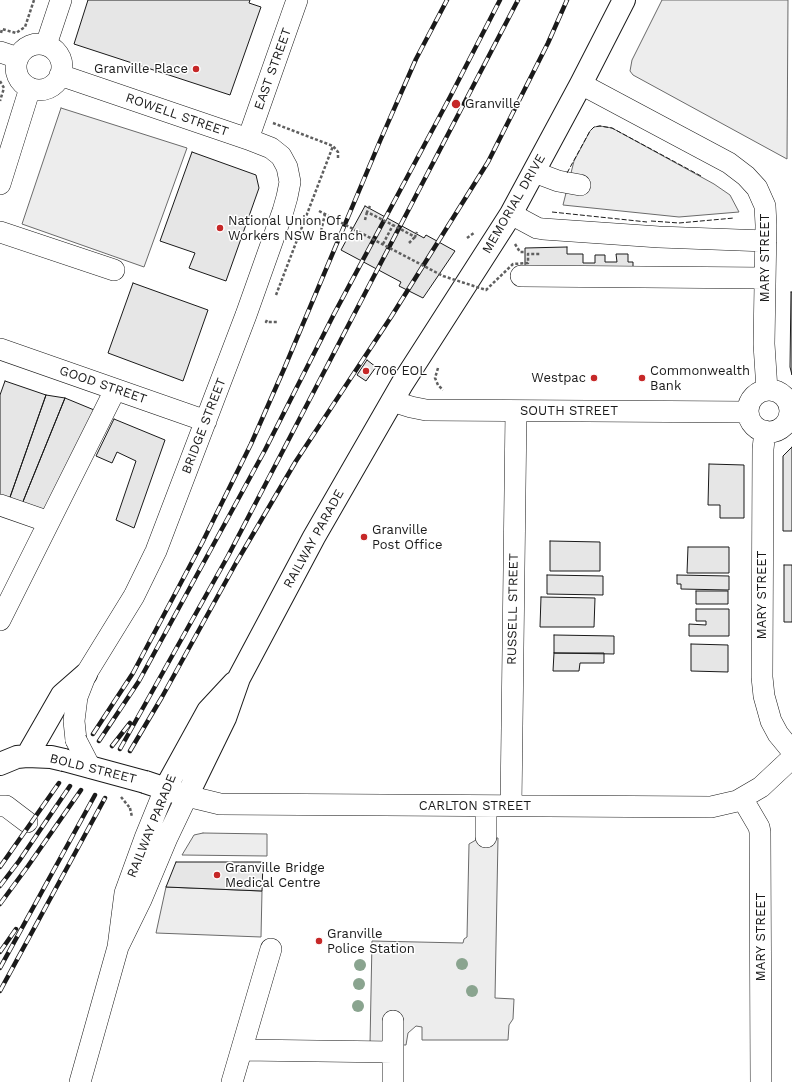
<!DOCTYPE html>
<html>
<head>
<meta charset="utf-8">
<style>
  body { margin:0 }
  canvas { display:block; background:#fff }
</style>
</head>
<body>
<canvas width="792" height="1082"></canvas>
<script>
const context = document.querySelector('canvas').getContext('2d');
context.lineJoin = 'round';
function fillPath(path, color) { context.fillStyle = color; context.fill(path, 'evenodd'); }
const shape = rows => new Path2D(rows.map(r => 'M' + r).join(''));
function strokePath(path, color, width, dash) { context.strokeStyle = color; context.lineWidth = width; context.lineCap = dash ? 'butt' : 'round'; context.setLineDash(dash || []); context.stroke(path); }
function drawText(font, color, halo, rows, align = 'center') {
  context.font = font + ' "Work Sans",sans-serif'; context.lineWidth = 3; context.setLineDash([]); context.textBaseline = 'middle'; context.strokeStyle = halo; context.fillStyle = color; for (const [text, x, y, turn = 0] of rows) {
    context.save(); context.translate(x, y); context.rotate((+turn || 0) * Math.PI / 180); context.textAlign = isNaN(turn) ? turn : align; if (halo) context.strokeText(text, 0, 0); context.fillText(text, 0, 0); context.restore();
  }
}
const built = shape([
  [662,0,788,0,787,159,633,75,630,71,632,60,662,0],
  [61,108,187,148,144,267,22,224,61,108],
  [600,126,612,128,714,184,730,195,739,212,679,217,563,205,574,161,590,131,594,127,600,126],
  [203,833,267,834,267,856,182,855,194,835,203,833],
  [481,837,498,838,495,998,514,999,513,1019,509,1025,508,1040,422,1040,422,1027,416,1026,408,1033,406,1045,370,1044,372,941,463,943,464,939,467,937,469,844,481,837],
  [166,887,262,891,261,937,156,933,166,887]
]);
fillPath(built, '#ededed');
strokePath(built, '#6a6a6a', 1);
const building = shape([
  [88,0,250,0,249,3,261,7,230,95,74,44,88,0],
  [192,152,256,175,259,188,226,281,189,268,195,253,160,241,192,152],
  [365,206,424,238,426,235,455,251,423,298,399,286,401,282,341,250,365,206],
  [567,247,567,254,583,254,583,263,595,263,595,255,605,255,605,262,617,262,616,254,628,254,628,262,633,262,633,267,525,268,525,248,567,247],
  [133,283,208,310,183,381,108,353,133,283],
  [791,292,792,292,792,375,790,367,791,292],
  [367,360,376,367,366,381,357,375,367,360],
  [5,381,46,395,9,500,0,496,0,395,5,381],
  [46,395,65,398,22,504,9,500,46,395],
  [65,398,99,412,49,513,22,504,65,398],
  [114,419,165,440,134,528,116,520,136,461,117,452,112,463,96,456,114,419],
  [792,447,792,531,783,531,783,456,792,447],
  [709,464,744,465,744,518,720,518,720,505,708,505,709,464],
  [550,541,600,542,600,571,550,571,550,541],
  [688,547,729,547,729,573,687,573,688,547],
  [784,565,792,565,792,622,784,622,784,565],
  [547,575,603,576,603,595,547,594,547,575],
  [677,575,729,576,729,590,681,589,681,584,677,584,677,575],
  [696,591,728,591,728,604,696,604,696,591],
  [541,597,595,598,594,627,540,627,541,597],
  [696,609,729,609,729,636,689,636,689,624,706,625,706,621,696,621,696,609],
  [554,635,614,636,614,654,554,653,554,635],
  [691,644,728,645,728,672,691,671,691,644],
  [554,653,604,653,604,663,580,663,579,671,553,671,554,653],
  [176,862,263,862,262,891,166,887,176,862]
]);
fillPath(building, '#e6e6e6');
strokePath(building, '#1a1a1a', 1);
const minor = shape([
  '16 67a23 23 0 1 1 46 0a23 23 0 1 1-46 0Z',
  [46,45,61,0],
  [0,52,18,58],
  [60,75,248,139,271,148,281,156,287,167,290,182,287,197,283,211,246,315,156,551,134,596,86,674,77,697,74,721,76,740],
  [581,84,729,163,746,176,757,188,765,206,766,225,764,344,767,390],
  [248,139,297,0],
  [534,172,558,181,580,185],
  [0,184,30,88],
  [511,214,537,228,543,229,659,237,766,241],
  [0,232,114,270],
  [521,276,765,278],
  [0,349,206,421],
  '748 411a21 21 0 1 1 42 0a21 21 0 1 1-42 0Z',
  [392,401,411,407,426,410,748,412],
  [765,431,763,449,762,677,764,696,771,721,778,734,792,751],
  [0,505,49,522],
  [0,620,115,390],
  [742,798,759,827,760,832,761,1082],
  [0,806,6,806,27,822],
  [511,806,516,411],
  [486,837,486,806],
  [118,947,141,900,167,838,187,796,220,804,711,807,737,801,761,787,792,758],
  [242,1050,393,1052],
  [80,1082,118,947,125,893,145,838,165,789],
  [232,1082,271,949],
  [393,1082,393,1021]
]);
const major = shape([
  [27,756,62,695,86,674],
  [0,764,17,757,27,756,51,757,64,760],
  [145,782,187,796,225,718,239,678,314,537,402,384,511,214,581,84,624,0],
  [165,789,208,711,234,683]
]);
strokePath(minor, '#1a1a1a', 22);
strokePath(major, '#1a1a1a', 24);
strokePath(shape([
  [1,33,2,29,16,33,25,27,34,0],
  [0,81,4,88,0,101],
  [273,123,333,146,338,152,338,159],
  [365,220,367,212],
  [321,231,325,214],
  [467,238,474,233],
  [409,243,415,237],
  [383,244,393,225],
  [515,244,520,252,525,252],
  [276,295,333,146],
  [267,320,266,322,278,322],
  [438,368,435,378,438,385,443,390],
  [130,808,132,817]
]), '#5f5f5f', 2.5, [3, 2]);
strokePath(minor, '#fff', 21);
strokePath(major, '#fff', 22);
const rail = shape([
  [93,734,133,673,202,543,251,444,284,369,380,141,416,59,447,0],
  [99,741,139,681,265,450,334,314,450,97,500,0],
  [112,746,130,723],
  [120,749,228,556,518,0],
  [130,751,162,697,236,563,296,461,391,317,488,162,548,43,567,0],
  [0,867,59,783],
  [0,886,19,861,70,786],
  [0,904,28,866,81,790],
  [0,952,16,929],
  [0,968,95,795],
  [0,991,105,798]
]);
strokePath(rail, '#1a1a1a', 4.5);
strokePath(rail, '#fff', 3, [9]);
const minorBridge = shape([
  [76,740,90,767]
]);
const majorBridge = shape([
  [64,760,145,782]
]);
strokePath(minorBridge, '#1a1a1a', 22, []);
strokePath(majorBridge, '#1a1a1a', 24, []);
strokePath(shape([
  [370,206,367,212,393,225,415,237,417,232],
  [319,211,443,276,486,290,513,264,528,263,528,254,540,254],
  [121,797,130,808]
]), '#5f5f5f', 2.5, [3, 2]);
strokePath(minorBridge, '#fff', 21);
strokePath(majorBridge, '#fff', 22);
strokePath(shape([
  [567,173,590,131,594,127,600,126,612,128,701,176],
  [552,212,647,222],
  [651,221,679,223,734,218]
]), '#1a1a1a', 1, [5, 2]);
context.fillStyle = '#8aa48f';
for (const [x, y] of [
  [462,964],
  [360,965],
  [359,984],
  [472,991],
  [358,1006]
]) { context.beginPath(); context.arc(x, y, 6, 0, 2 * Math.PI); context.fill(); }
for (const [x, y, r, color] of [
  [196,69,4,"#c62828"],
  [456,104,5,"#c62828"],
  [220,228,4,"#c62828"],
  [366,371,4,"#c62828"],
  [594,378,4,"#c62828"],
  [642,378,4,"#c62828"],
  [364,537,4,"#c62828"],
  [217,875,4,"#c62828"],
  [319,941,4,"#c62828"]
]) { const dot = new Path2D(); dot.arc(x, y, r, 0, 2 * Math.PI); context.fillStyle = color; context.fill(dot); strokePath(dot, '#fff', 1.5); }
drawText('13px', '#1a1a1a', '#fff', [
  ["Granville Place",188,69,"right"],
  ["Granville",465,104],
  ["National Union Of",228,221],
  ["Workers NSW Branch",228,236],
  ["706 EOL",374,371],
  ["Commonwealth",650,371],
  ["Bank",650,386],
  ["Westpac",586,378,"right"],
  ["Granville",372,530],
  ["Post Office",372,545],
  ["Granville Bridge",225,868],
  ["Medical Centre",225,883],
  ["Granville",327,934],
  ["Police Station",327,949]
], 'left');
drawText('13px', '#1a1a1a', '#fff', [
  ["EAST STREET",273,69,-70],
  ["ROWELL STREET",177,115,19],
  ["MEMORIAL DRIVE",514,204,-60],
  ["MARY STREET",765,258,-90],
  ["GOOD STREET",103,385,19],
  ["SOUTH STREET",569,411],
  ["BRIDGE STREET",204,426,-69],
  ["RAILWAY PARADE",314,539,-61],
  ["MARY STREET",762,595,-90],
  ["RUSSELL STREET",513,609,-89],
  ["BOLD STREET",93,769,14],
  ["CARLTON STREET",475,806],
  ["RAILWAY PARADE",152,826,-68],
  ["MARY STREET",761,937,-90]
]);
</script>
</body>
</html>
